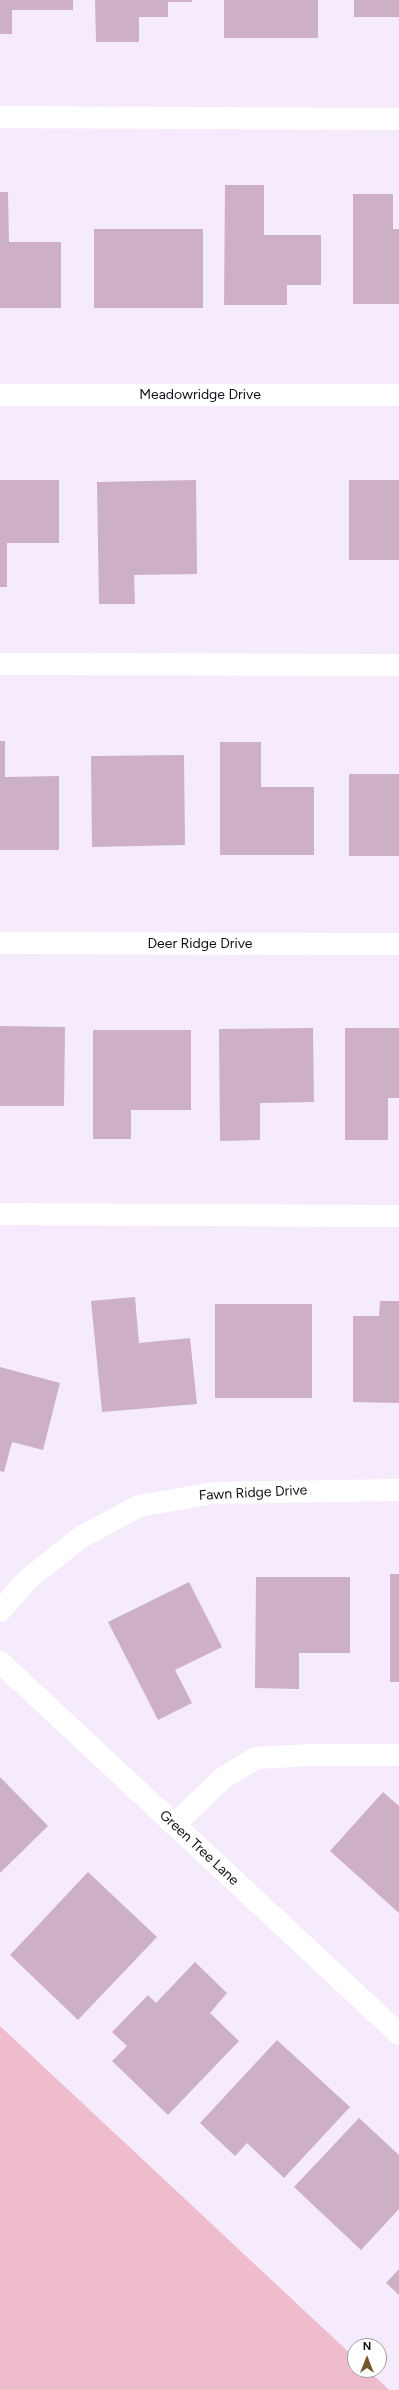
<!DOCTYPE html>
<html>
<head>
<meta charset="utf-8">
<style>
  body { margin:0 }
  #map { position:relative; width:399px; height:2390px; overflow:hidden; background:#f6ebfd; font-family:Figtree,sans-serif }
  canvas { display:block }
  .north { position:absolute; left:347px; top:2338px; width:40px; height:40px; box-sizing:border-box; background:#fff; border:1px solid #a09ea1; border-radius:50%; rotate:0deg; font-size:11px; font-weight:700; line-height:16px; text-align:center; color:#110c15 }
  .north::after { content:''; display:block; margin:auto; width:14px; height:18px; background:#77552c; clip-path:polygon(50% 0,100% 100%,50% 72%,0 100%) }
</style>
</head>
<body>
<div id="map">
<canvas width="399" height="2390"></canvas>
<div class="north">N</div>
</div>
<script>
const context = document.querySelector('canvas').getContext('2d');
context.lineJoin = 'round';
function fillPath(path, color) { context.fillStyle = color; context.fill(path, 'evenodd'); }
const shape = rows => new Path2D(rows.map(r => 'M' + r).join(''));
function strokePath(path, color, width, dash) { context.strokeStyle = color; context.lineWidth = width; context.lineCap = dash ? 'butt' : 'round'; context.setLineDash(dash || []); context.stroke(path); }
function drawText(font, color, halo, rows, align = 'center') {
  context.font = font + ' Figtree,sans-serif'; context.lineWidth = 3; context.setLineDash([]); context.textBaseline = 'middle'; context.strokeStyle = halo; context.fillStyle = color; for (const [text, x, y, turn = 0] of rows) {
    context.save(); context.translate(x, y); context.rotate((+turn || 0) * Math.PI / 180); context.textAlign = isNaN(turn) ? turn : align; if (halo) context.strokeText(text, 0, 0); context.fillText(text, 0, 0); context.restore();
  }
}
fillPath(shape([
  [0,2026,355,2358,355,2370,368,2370,389,2390,0,2390]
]), '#efbccb');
fillPath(shape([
  [0,0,73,0,73,10,12,10,12,34,0,34],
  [95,0,192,0,192,2,168,2,168,17,139,17,139,42,96,42],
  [224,0,318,0,318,38,224,38],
  [354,0,399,0,399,17,354,17],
  [225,185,264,185,264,235,321,235,321,285,287,285,287,305,224,305],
  [0,192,8,192,9,242,61,242,61,308,0,308],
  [353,194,393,194,393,229,399,229,399,304,353,304],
  [94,229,203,229,203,308,94,308],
  [0,480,59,480,59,543,7,543,7,587,0,587],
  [196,480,197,574,134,575,135,604,99,604,97,482],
  [349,480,399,480,399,560,349,560],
  [0,741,5,741,5,777,59,776,59,850,0,850],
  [220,742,261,742,261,787,314,787,314,855,220,855],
  [184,755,185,845,92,847,91,756],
  [349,774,399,774,399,856,349,856],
  [0,1026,65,1027,64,1106,0,1106],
  [313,1028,314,1102,260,1103,260,1140,220,1141,219,1029],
  [345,1028,399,1028,399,1098,388,1098,388,1140,345,1140],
  [93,1030,191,1030,191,1110,131,1110,131,1139,93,1139],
  [135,1297,139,1343,190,1338,197,1404,102,1412,91,1301],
  [380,1301,399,1301,399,1403,353,1402,353,1316,379,1316],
  [215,1304,312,1304,312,1398,215,1398],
  [0,1367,60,1383,43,1450,12,1442,4,1472,0,1471],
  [390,1574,399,1574,399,1682,390,1682],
  [256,1577,350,1577,350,1653,299,1653,299,1689,255,1688],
  [189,1582,222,1647,175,1670,192,1703,158,1720,108,1622],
  [0,1777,48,1826,0,1873],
  [383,1792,399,1806,399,1913,330,1851],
  [88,1872,157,1937,78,2020,10,1955],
  [195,1962,227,1993,210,2013,239,2041,168,2115,112,2061,127,2046,112,2032,148,1995,156,2003],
  [277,2040,350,2107,284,2178,247,2143,235,2156,200,2123],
  [359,2118,399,2155,399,2209,361,2250,294,2187],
  [399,2269,399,2295,386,2283]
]), '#cdb0c6');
strokePath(shape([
  [0,117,399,119],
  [0,395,399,395],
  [0,664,399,665],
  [0,943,399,944],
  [0,1214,399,1216],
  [0,1611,27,1580,81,1537,139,1506,213,1493,399,1490],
  [0,1662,399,2034],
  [174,1825,223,1778,256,1758,313,1755,399,1755]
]), '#fff', 22);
drawText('14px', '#110c15', '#fff', [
  ["Meadowridge Drive",200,395],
  ["Deer Ridge Drive",200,944],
  ["Fawn Ridge Drive",253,1493,-3],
  ["Green Tree Lane",199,1848,43]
]);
</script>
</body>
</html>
